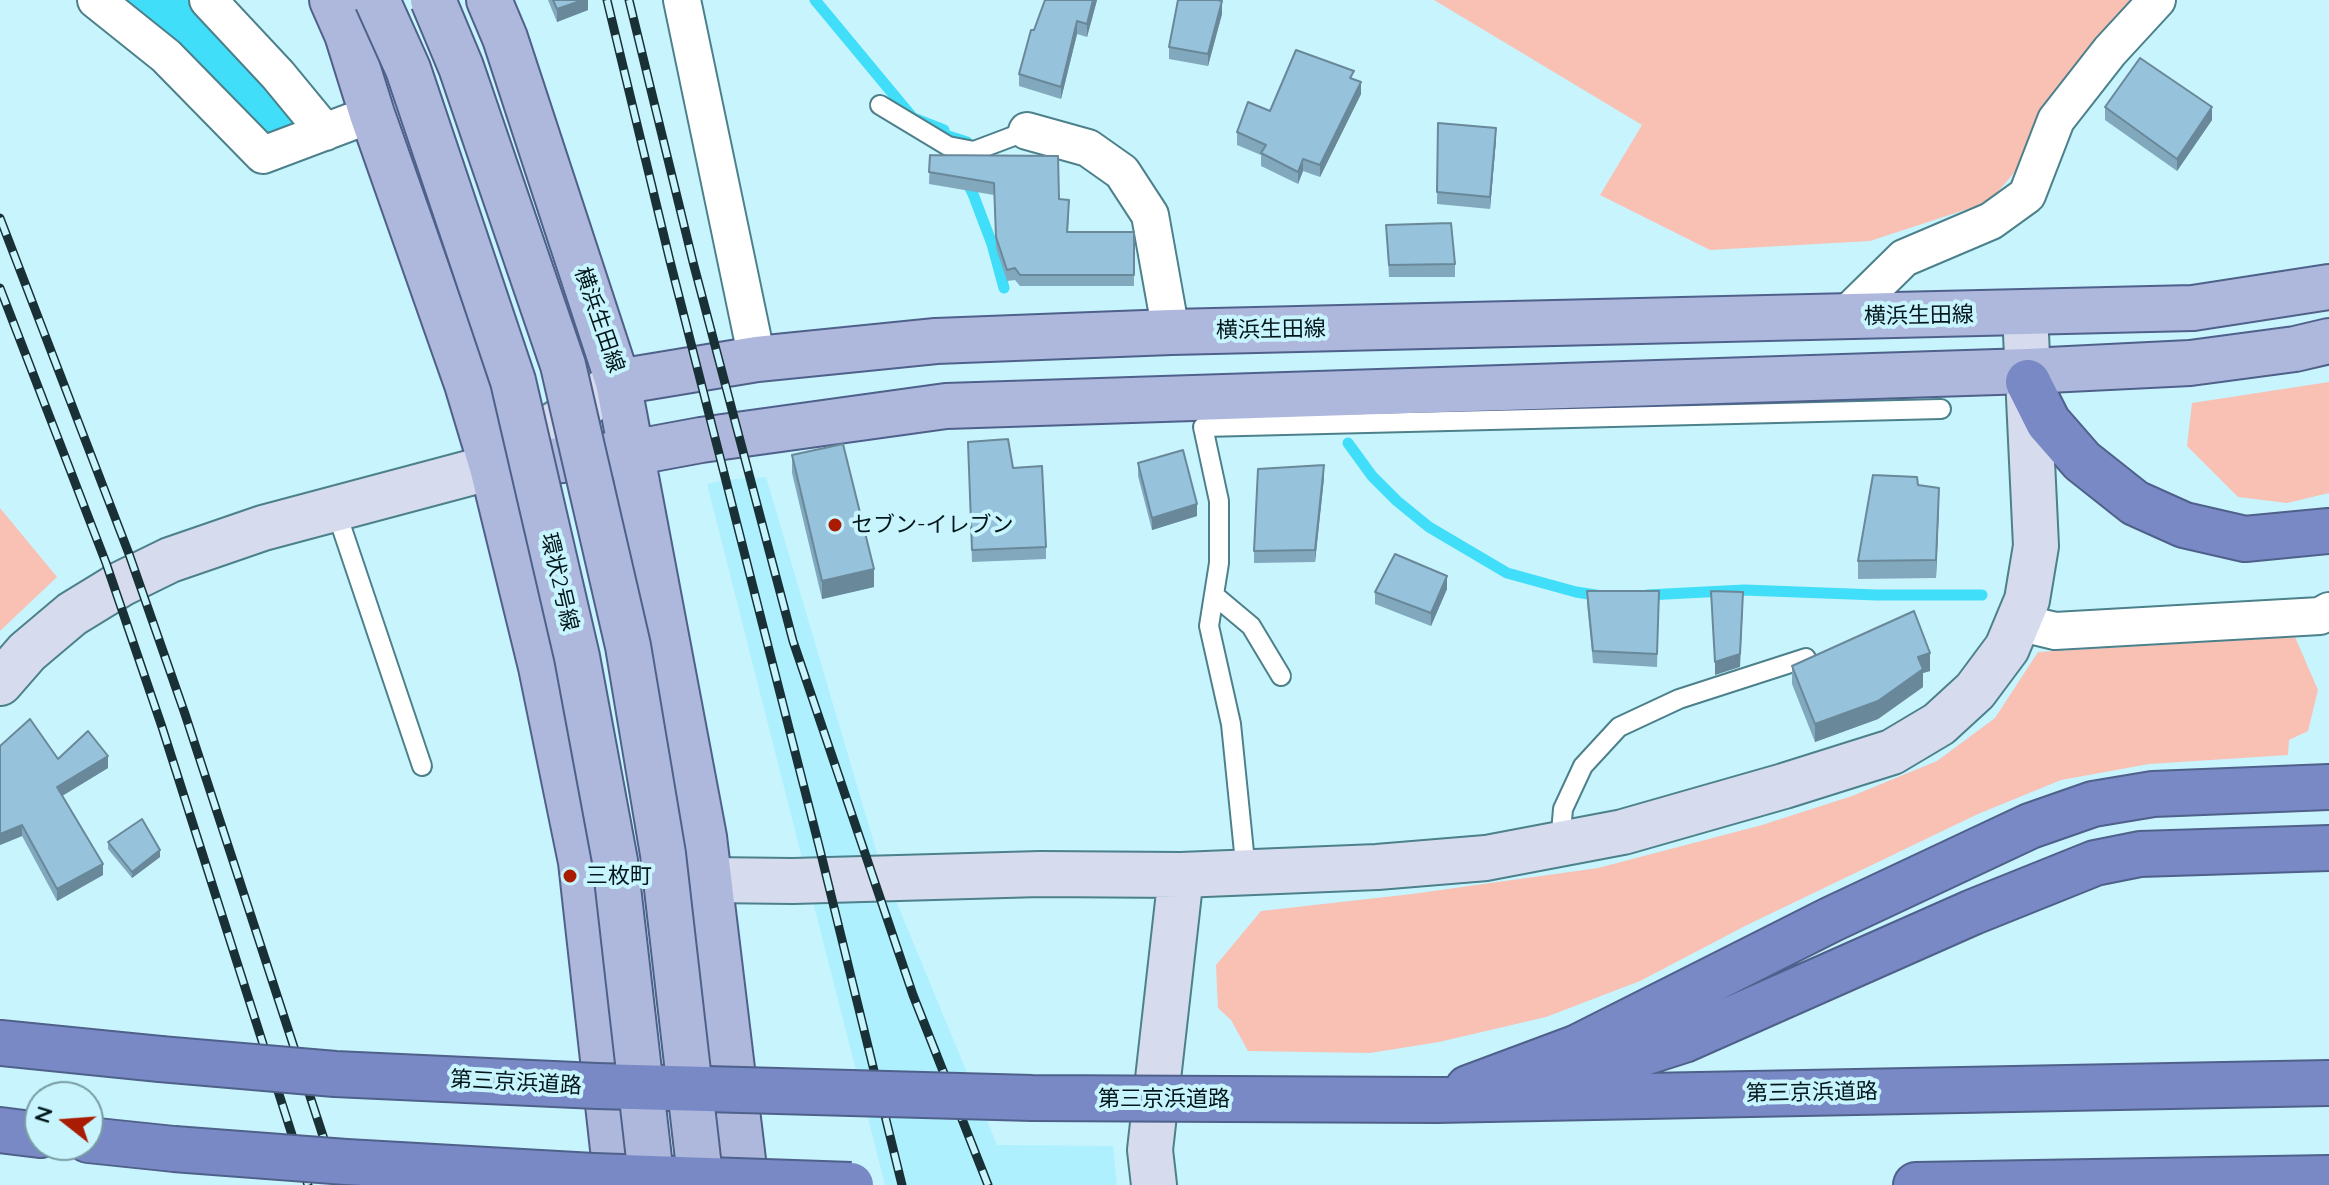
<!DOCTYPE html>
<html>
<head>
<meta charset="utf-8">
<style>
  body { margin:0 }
  #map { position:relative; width:2329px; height:1185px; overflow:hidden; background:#c8f4fd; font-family:Quicksand,sans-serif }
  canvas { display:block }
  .north { position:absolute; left:24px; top:1081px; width:80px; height:80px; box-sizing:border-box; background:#c8f4fd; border:2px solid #799ca3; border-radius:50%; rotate:287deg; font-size:22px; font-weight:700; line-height:32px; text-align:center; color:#02171b }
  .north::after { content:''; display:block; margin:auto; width:28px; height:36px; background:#aa1b03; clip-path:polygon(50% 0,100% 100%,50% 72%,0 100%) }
</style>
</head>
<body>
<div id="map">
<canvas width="2329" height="1185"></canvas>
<div class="north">N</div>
</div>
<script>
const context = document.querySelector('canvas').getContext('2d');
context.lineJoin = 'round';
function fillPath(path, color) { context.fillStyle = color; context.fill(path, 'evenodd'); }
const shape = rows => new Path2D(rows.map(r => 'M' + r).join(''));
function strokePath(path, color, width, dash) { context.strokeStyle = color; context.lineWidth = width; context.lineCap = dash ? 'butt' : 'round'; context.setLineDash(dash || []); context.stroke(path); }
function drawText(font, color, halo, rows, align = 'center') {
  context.font = font + ' Quicksand,"Noto Sans JP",sans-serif'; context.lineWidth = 8; context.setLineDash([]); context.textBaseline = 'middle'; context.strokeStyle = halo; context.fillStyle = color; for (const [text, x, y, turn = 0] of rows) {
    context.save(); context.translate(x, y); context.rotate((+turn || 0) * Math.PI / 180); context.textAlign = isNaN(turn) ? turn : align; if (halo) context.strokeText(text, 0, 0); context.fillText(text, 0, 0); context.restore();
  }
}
fillPath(shape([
  [766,477,879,860,997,1145,1113,1146,1117,1185,885,1185,707,484,725,480]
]), '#aef0fd');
fillPath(shape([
  [1434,0,2131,0,2098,49,2075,102,1989,202,1870,241,1710,250,1600,195,1642,125],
  [2329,382,2329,493,2287,503,2238,497,2187,446,2192,403],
  [0,508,57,577,0,631],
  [2295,637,2318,690,2308,731,2289,740,2288,755,2149,764,2061,780,1978,814,1747,925,1640,981,1546,1017,1439,1042,1370,1053,1248,1051,1231,1020,1218,1008,1216,965,1261,911,1412,894,1598,868,1762,825,1852,796,1937,761,1995,718,2038,652]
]), '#f9c0b4');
strokePath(shape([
  [815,0,913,118,944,130,942,134,967,142],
  [966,180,973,194,992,244,1004,288],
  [1348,443,1372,476,1397,501,1429,527,1507,573,1576,592,1602,596],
  [1647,595,1744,590,1877,595,1982,595]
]), '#40def8', 11);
strokePath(shape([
  [156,0,175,15,276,123]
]), '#40def8', 68);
const lane = shape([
  [880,105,948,146,974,151,1027,131],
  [335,508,422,766],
  [1214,595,1251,626,1281,676],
  [1560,844,1563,809,1583,766,1619,727,1679,699,1806,658],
  [1246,872,1231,724,1209,626,1219,563,1219,501,1203,427,1941,409]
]);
const street = shape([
  [96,0,166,56,263,155,372,114],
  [208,0,278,75,325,132],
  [682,0,757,359],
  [1027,131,1088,148,1122,172,1150,215,1171,332],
  [1844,317,1904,258,1991,221,2027,195,2056,120,2110,51,2157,0],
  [2018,622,2055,631,2320,616,2329,611]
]);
const secondary = shape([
  [0,683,27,652,72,614,121,584,170,560,263,528,492,467,618,382],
  [710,880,793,881,1040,874,1181,875,1377,867,1486,858,1623,832,1784,786,1892,752,1939,724,1975,691,2007,648,2027,600,2036,546,2025,313],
  [1154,1185,1150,1150,1181,875]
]);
const primary = shape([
  [332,0,347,34,372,114,467,384,492,467,541,667,581,862,617,1185],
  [489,0,505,38,618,382,704,837,746,1185],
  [618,382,757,359,936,341,1171,332,2193,308,2329,287],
  [492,467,631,453,701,440,946,406,2028,371,2190,363,2295,349,2329,341]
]);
const highway = shape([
  [2028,382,2048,422,2082,461,2135,503,2184,525,2245,539,2329,531],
  [0,1043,160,1059],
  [1560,1076,1590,1070,1684,1040,1973,912,2095,863,2140,854,2329,848],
  [1468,1088,1578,1047,1832,919,2030,826,2093,804,2153,794,2329,787],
  [1226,1099,1436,1100,2329,1083],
  [0,1130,40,1135],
  [88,1140,174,1149],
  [1916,1185,2329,1178]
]);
strokePath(lane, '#4c808b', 22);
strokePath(street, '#4c808b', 40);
strokePath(secondary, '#4c808b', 48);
strokePath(primary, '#4f618a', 48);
strokePath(highway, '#4f618a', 48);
strokePath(lane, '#fff', 18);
strokePath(street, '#fff', 36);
strokePath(secondary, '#d6dcee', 44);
strokePath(primary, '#aeb8dd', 44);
strokePath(highway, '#7889c6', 44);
const rail = shape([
  [607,0,670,261,819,846,902,1185],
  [629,0,693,262,793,641,913,995,988,1185],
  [0,218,129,554,185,714,339,1185],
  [0,288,106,563,162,727,308,1185]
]);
strokePath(rail, '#193136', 9);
strokePath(rail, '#c8f4fd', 6, [18]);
const primaryBridge = shape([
  [377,0,408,69,513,381,577,657,615,861,652,1185],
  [433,0,461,67,563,365,628,646,663,854,701,1185]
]);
const highwayBridge = shape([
  [160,1059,335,1074,597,1086,1032,1098,1226,1099],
  [174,1149,346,1162,593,1176,851,1185]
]);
strokePath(primaryBridge, '#4f618a', 48, []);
strokePath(highwayBridge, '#4f618a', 48, []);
strokePath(primaryBridge, '#aeb8dd', 44);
strokePath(highwayBridge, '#7889c6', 44);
fillPath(shape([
  [548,0,588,0,588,10,557,22],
  [1045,0,1097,0,1087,37,1077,34,1061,99,1019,86,1019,74],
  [1222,14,1208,66,1169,59,1169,47],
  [1354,79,1361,94,1320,177,1303,171,1298,184,1261,166,1261,155,1237,145,1237,132,1270,111],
  [2105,107,2212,120,2177,171,2105,120],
  [1438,123,1496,140,1490,209,1437,204],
  [930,155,1059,199,1069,212,1068,232,1134,232,1134,286,1020,286,1015,280,1007,281,996,248,994,195,929,184],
  [1386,225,1455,264,1455,277,1389,277],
  [968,442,1013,468,1046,547,1046,559,972,562],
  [792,455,874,587,822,599,792,473],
  [1138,463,1197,516,1152,530,1138,476],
  [1324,478,1315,562,1254,563,1254,551],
  [1918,485,1939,506,1936,578,1858,579,1858,561],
  [1447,589,1431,626,1375,604,1375,592],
  [1587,591,1659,591,1657,667,1593,663,1587,603],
  [1792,666,1930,671,1923,673,1923,687,1878,719,1815,742,1792,684],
  [58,759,108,768,62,796,103,875,57,901,22,836,0,845],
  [108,842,160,857,132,878,108,849]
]), '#81a8bc');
fillPath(shape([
  [583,0,588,0,588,10,557,22,557,9],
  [1093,0,1097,0,1087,37,1087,24],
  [1222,1,1222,14,1208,66,1208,54],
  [1077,21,1077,34,1061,99,1061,87],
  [1361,82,1361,94,1320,177,1320,165],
  [2212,107,2212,120,2177,171,2177,159],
  [1496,128,1496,140,1490,209,1490,197],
  [1303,159,1303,171,1298,184,1298,172],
  [1324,465,1324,478,1315,562,1315,550],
  [1939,488,1939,506,1936,578,1936,560],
  [1197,504,1197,516,1152,530,1152,518],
  [874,569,874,587,822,599,822,581],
  [1447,576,1447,589,1431,626,1431,613],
  [1743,604,1740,667,1715,675,1715,662],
  [1930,653,1930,671,1923,673,1923,687,1878,719,1815,742,1815,724,1918,657],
  [108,756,108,768,57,799,57,787],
  [22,825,22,836,0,845,0,834],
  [160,850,160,857,132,878,132,872],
  [103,864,103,875,57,901,57,889]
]), '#698899');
const building = shape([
  [553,0,583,0,557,9,553,0],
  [1045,0,1093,0,1087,24,1077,21,1061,87,1019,74,1031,30,1034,30,1045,0],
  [1178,0,1217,0,1222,1,1208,54,1169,47,1178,0],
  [1296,50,1354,71,1350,78,1361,82,1320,165,1303,159,1298,172,1261,153,1266,145,1237,132,1248,102,1270,111,1296,50],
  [2140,58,2212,107,2177,159,2105,107,2140,58],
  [1438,123,1496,128,1490,197,1437,192,1438,123],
  [930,155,1058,156,1059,199,1069,200,1067,232,1134,232,1134,275,1020,275,1015,268,1007,270,996,237,994,183,929,172,930,155],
  [1451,223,1455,264,1389,265,1386,225,1451,223],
  [1008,439,1013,468,1042,466,1046,547,972,550,968,442,1008,439],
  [843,444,874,569,822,581,792,455,843,444],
  [1183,450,1197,504,1152,518,1138,463,1183,450],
  [1324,465,1315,550,1254,551,1258,469,1324,465],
  [1873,475,1917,477,1918,485,1939,488,1936,560,1858,561,1873,475],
  [1395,554,1447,576,1431,613,1375,592,1395,554],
  [1587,591,1659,591,1657,654,1593,651,1587,591],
  [1711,591,1743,592,1740,654,1715,662,1711,591],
  [1914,611,1930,653,1918,657,1923,669,1878,701,1815,724,1792,666,1914,611],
  [30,719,58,759,88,731,108,756,57,787,103,864,57,889,22,825,0,834,0,746,30,719],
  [142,819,160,850,132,872,108,842,142,819]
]);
fillPath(building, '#96c3db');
strokePath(building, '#698899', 2);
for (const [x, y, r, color] of [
  [835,525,8,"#aa1b03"],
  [570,876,8,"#aa1b03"]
]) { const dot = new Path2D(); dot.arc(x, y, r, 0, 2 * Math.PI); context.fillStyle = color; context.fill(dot); strokePath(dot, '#c8f4fd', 3); }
drawText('22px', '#02171b', '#c8f4fd', [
  ["横浜生田線",1919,316,-1],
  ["横浜生田線",599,320,71],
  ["横浜生田線",1271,330,-1],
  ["環状2号線",559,582,77],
  ["第三京浜道路",516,1083,3],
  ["第三京浜道路",1812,1093,-1],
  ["第三京浜道路",1164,1099]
]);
drawText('22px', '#02171b', '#c8f4fd', [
  ["セブン-イレブン",851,525],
  ["三枚町",586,876]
], 'left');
</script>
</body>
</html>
